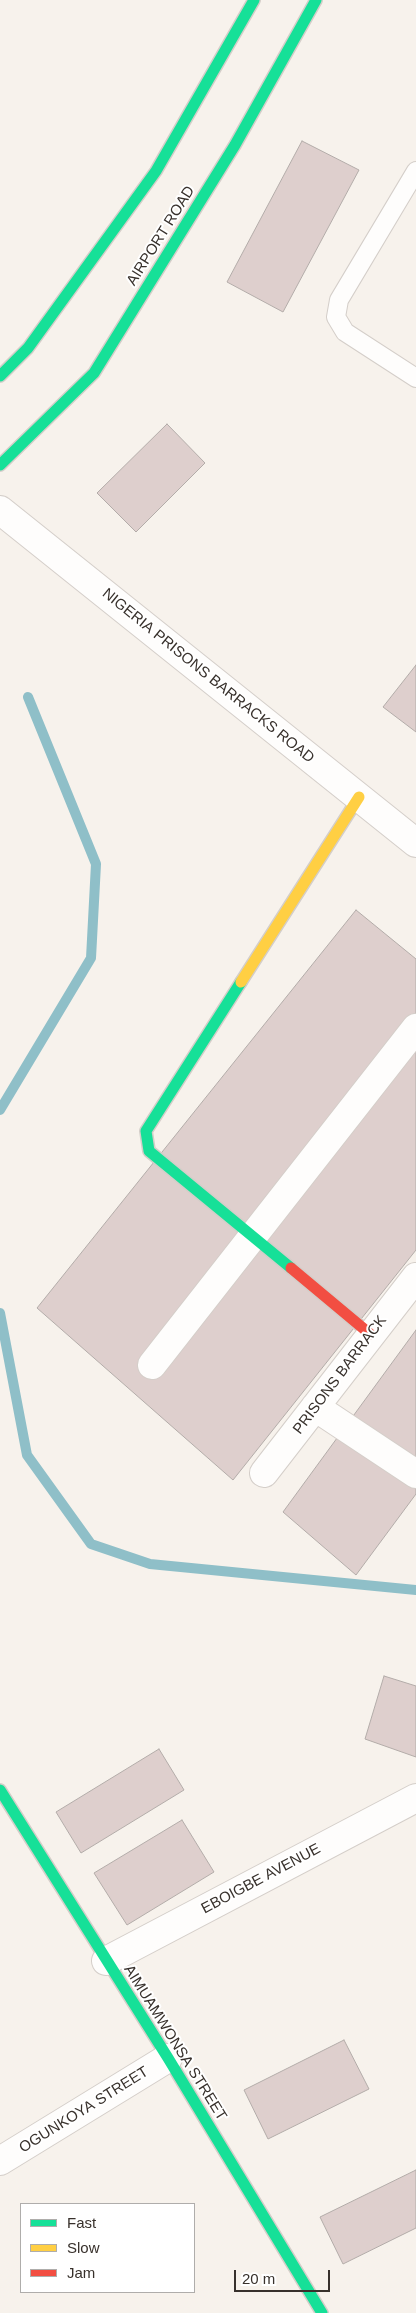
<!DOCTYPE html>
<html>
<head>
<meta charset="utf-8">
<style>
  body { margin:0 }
  #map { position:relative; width:416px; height:2313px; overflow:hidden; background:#f7f2ec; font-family:Helvetica,sans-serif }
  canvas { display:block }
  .legend { position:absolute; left:20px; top:2203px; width:175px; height:90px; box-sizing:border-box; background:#fff; border:1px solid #afadab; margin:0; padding:6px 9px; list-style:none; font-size:15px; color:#38312c }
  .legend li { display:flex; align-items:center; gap:10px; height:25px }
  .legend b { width:25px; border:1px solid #afadab }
  .scale { position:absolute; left:234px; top:2270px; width:96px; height:22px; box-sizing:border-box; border:2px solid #38312c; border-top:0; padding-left:6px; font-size:15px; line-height:18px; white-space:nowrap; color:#38312c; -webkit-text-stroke:4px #fff; paint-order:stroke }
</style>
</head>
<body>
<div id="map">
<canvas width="416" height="2313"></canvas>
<ul class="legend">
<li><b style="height:6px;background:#16e098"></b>Fast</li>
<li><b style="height:6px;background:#ffcf43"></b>Slow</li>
<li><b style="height:6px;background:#f24e42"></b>Jam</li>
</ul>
<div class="scale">20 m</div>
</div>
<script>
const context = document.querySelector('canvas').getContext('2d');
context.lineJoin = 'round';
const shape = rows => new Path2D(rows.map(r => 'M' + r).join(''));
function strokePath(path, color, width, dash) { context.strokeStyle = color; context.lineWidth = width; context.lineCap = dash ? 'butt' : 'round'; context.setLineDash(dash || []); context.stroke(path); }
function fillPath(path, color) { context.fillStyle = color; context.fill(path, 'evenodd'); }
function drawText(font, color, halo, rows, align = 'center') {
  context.font = font + ' Helvetica,sans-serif'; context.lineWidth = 4; context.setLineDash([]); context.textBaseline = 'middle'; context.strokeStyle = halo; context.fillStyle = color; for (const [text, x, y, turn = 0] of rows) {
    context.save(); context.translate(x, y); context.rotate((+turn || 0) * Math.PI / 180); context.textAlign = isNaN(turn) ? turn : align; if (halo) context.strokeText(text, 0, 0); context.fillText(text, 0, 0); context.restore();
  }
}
strokePath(shape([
  [0,1110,91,958,96,864,28,697],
  [0,1313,27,1455,91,1544,150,1564,416,1590]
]), '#8fbfc8', 10);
const building = shape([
  [302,141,359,170,283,312,227,282,302,141],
  [167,424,205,463,136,532,97,493,167,424],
  [416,665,416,732,383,707,416,665],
  [356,910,416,959,416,1250,233,1480,37,1308,356,910],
  [416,1330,416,1494,356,1575,283,1512,416,1330],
  [384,1676,416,1686,416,1757,365,1739,384,1676],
  [159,1749,184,1790,81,1853,56,1812,159,1749],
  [182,1820,214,1872,127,1925,94,1873,182,1820],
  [344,2040,369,2089,268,2139,244,2090,344,2040],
  [416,2170,416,2228,343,2264,320,2217,416,2170]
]);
fillPath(building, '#decfcd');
strokePath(building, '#b3aca9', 1);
const lane = shape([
  [416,171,339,300,336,317,345,332,416,378]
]);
const street = shape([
  [0,510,416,843],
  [152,1365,416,1028],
  [315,1407,416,1474],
  [264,1473,416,1277],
  [106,1961,416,1798],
  [0,2161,168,2058]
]);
const fast = shape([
  [0,376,28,348,156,171,254,0],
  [0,465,94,373,235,145,316,0],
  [241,982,146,1131,149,1151,291,1268],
  [0,1790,168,2058,322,2313]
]);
const slow = shape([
  [241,982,359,797]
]);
const jam = shape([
  [291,1268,370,1334]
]);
strokePath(lane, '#d4cec9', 20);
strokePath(street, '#d4cec9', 30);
strokePath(fast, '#d4cec9', 14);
strokePath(slow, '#d4cec9', 14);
strokePath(jam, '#d4cec9', 14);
strokePath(lane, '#fefdfc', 18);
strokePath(street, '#fefdfc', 28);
strokePath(fast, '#16e098', 11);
strokePath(slow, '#ffcf43', 11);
strokePath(jam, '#f24e42', 11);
drawText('15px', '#38312c', '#fff', [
  ["AIRPORT ROAD",161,236,-58],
  ["NIGERIA PRISONS BARRACKS ROAD",208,676,39],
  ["PRISONS BARRACK",340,1375,-53],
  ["EBOIGBE AVENUE",261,1879,-28],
  ["AIMUAMWONSA STREET",175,2043,58],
  ["OGUNKOYA STREET",84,2110,-32]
]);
</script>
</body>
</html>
